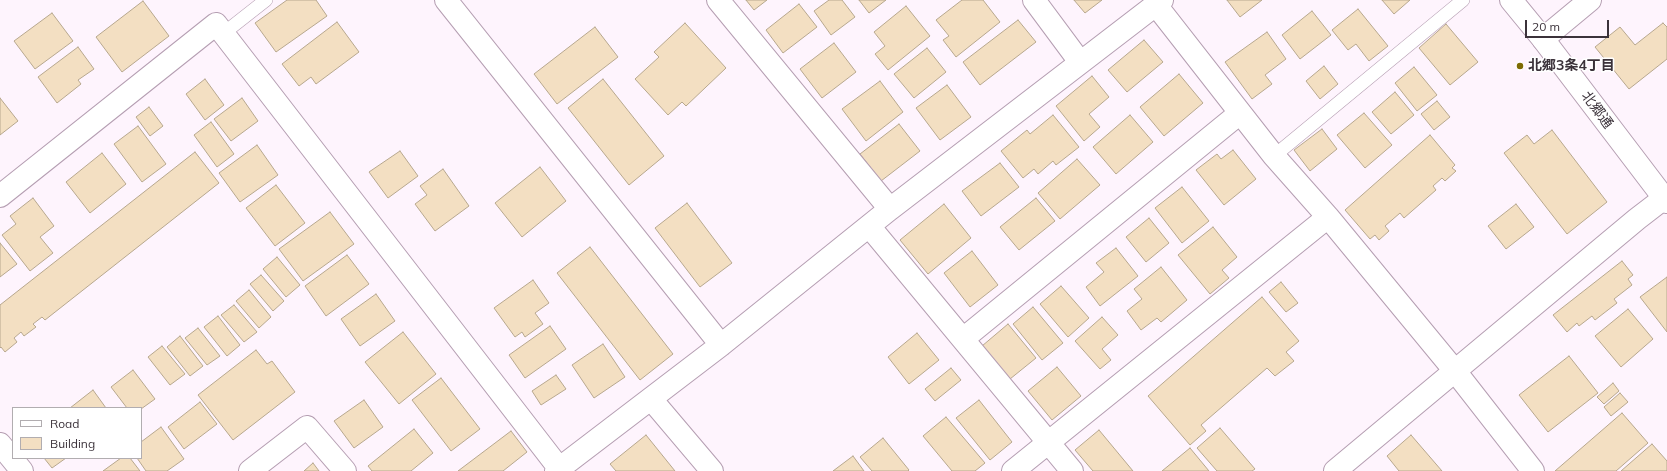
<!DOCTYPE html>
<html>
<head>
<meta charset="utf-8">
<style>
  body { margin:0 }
  #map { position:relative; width:1667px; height:471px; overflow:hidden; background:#fef4fd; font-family:Mulish,sans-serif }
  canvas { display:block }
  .legend { position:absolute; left:12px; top:407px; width:130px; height:52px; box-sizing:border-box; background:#fff; border:1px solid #b1adb0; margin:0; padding:5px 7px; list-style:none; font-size:12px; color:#3b323a }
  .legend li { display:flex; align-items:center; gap:8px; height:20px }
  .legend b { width:20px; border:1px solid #b1adb0 }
  .scale { position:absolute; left:1525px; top:20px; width:84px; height:18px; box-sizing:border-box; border:2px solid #3b323a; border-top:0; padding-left:5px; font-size:12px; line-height:14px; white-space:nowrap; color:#3b323a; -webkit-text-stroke:3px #fff; paint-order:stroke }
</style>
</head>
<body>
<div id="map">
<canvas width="1667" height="471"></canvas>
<ul class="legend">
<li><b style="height:5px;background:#fff"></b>Road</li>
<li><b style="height:11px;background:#f3dfc2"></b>Building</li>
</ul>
<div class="scale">20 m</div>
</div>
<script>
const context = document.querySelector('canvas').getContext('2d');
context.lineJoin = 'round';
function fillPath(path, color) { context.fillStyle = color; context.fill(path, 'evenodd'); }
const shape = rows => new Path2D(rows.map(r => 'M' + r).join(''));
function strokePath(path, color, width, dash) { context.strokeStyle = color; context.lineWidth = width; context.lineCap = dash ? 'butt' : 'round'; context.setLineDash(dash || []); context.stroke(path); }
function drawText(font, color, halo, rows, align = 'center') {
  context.font = font + ' Mulish,"Noto Sans JP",sans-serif'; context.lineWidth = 3; context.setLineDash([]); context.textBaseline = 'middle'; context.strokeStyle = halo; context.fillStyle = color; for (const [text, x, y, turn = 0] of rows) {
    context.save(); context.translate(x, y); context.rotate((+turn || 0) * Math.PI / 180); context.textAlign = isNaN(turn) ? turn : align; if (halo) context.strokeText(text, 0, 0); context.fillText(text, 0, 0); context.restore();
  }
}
const building = shape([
  [287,0,316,0,327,16,276,52,255,23,287,0],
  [746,0,767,0,754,10,746,0],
  [829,0,842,0,855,17,831,35,814,11,829,0],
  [859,0,886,0,869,13,859,0],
  [962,0,983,0,1000,22,956,57,943,40,949,36,936,20,962,0],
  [1074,0,1102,0,1085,13,1074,0],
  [1227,0,1262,0,1240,17,1227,0],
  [1382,0,1410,0,1394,14,1382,0],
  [143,1,169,36,122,72,96,37,143,1],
  [799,4,817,27,783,53,766,30,799,4],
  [906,6,930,36,888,70,875,54,885,46,874,32,906,6],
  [1358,9,1388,46,1369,61,1356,44,1348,50,1332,30,1358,9],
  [1312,11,1331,35,1300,59,1282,35,1312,11],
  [52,13,73,41,35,69,14,41,52,13],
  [1018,20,1036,42,980,85,963,62,1018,20],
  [337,22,359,52,316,84,311,77,299,86,282,64,337,22],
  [685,23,726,68,686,106,682,102,668,115,635,79,659,57,654,52,685,23],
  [1663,23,1667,27,1667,59,1629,89,1595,47,1620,27,1635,45,1663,23],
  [1446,24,1478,62,1450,85,1419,48,1446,24],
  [595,27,618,57,557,104,534,74,595,27],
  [1267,32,1286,59,1265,75,1272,84,1252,99,1225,62,1267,32],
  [1144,40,1163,62,1127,92,1108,70,1144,40],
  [834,43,856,72,822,98,800,69,834,43],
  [78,47,94,69,78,80,81,84,57,103,38,77,78,47],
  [927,48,946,72,914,98,894,74,927,48],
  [1324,66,1338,84,1320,99,1306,81,1324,66],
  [1414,67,1437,95,1417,111,1395,83,1414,67],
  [1179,74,1203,103,1164,136,1140,107,1179,74],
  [1092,76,1109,97,1089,114,1100,127,1084,141,1056,106,1092,76],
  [205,79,224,105,205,120,186,94,205,79],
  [603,79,664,156,629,185,568,108,603,79],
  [880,81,903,112,866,141,842,109,880,81],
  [947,85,971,117,940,140,916,108,947,85],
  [1395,92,1414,115,1391,134,1372,112,1395,92],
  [0,98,18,121,0,135,0,98],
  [242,98,258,121,231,141,214,119,242,98],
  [1437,101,1450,117,1434,130,1421,114,1437,101],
  [149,107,163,126,150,136,136,117,149,107],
  [1364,113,1392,145,1365,168,1337,135,1364,113],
  [1053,115,1079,147,1056,165,1053,161,1038,174,1034,169,1023,178,1001,151,1027,130,1030,134,1053,115],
  [1130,115,1153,142,1116,174,1093,147,1130,115],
  [211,122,234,154,217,167,194,135,211,122],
  [899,124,920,151,881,181,860,154,899,124],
  [138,126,166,164,142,182,114,144,138,126],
  [1322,129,1337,149,1310,171,1294,150,1322,129],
  [1552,130,1607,202,1567,234,1504,153,1527,135,1534,144,1552,130],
  [1430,135,1455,165,1452,168,1456,171,1445,181,1442,178,1433,186,1436,190,1404,218,1400,213,1385,226,1389,231,1379,240,1375,235,1370,239,1345,210,1430,135],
  [257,145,278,175,240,202,219,173,257,145],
  [1233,150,1256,179,1224,205,1196,170,1217,154,1221,159,1233,150],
  [400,151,418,176,388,198,369,172,400,151],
  [195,152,219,183,45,320,42,317,33,324,36,327,24,336,21,332,14,338,17,342,5,352,1,347,0,348,0,305,195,152],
  [102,153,126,184,90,213,66,182,102,153],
  [1077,159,1100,185,1060,219,1038,193,1077,159],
  [1000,163,1019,187,981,216,962,191,1000,163],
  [540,167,566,201,522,237,495,203,540,167],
  [443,169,469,206,435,231,415,204,427,195,420,186,443,169],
  [276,185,305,223,275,246,246,208,276,185],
  [1182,187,1209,221,1182,243,1155,208,1182,187],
  [33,198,54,226,40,237,53,253,30,271,2,235,16,224,10,216,33,198],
  [1036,198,1055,221,1019,250,1000,227,1036,198],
  [687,203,732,263,700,287,655,228,687,203],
  [944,204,971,238,928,274,900,240,944,204],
  [1516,204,1534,227,1506,249,1488,226,1516,204],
  [330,212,354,244,303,281,279,249,330,212],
  [1149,218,1169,243,1146,262,1126,237,1149,218],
  [1213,227,1237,257,1222,270,1229,278,1210,294,1178,255,1213,227],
  [0,243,17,264,0,277,0,243],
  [590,247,673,354,640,380,557,273,590,247],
  [1116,248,1138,276,1100,306,1086,287,1104,272,1096,263,1116,248],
  [972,251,998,285,970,307,944,273,972,251],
  [347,255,369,284,326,316,305,286,347,255],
  [277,257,300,285,286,297,263,269,277,257],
  [1622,261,1633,275,1628,279,1632,285,1614,299,1617,303,1595,320,1592,316,1579,326,1577,323,1567,332,1553,315,1622,261],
  [1161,267,1187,300,1161,322,1157,318,1141,330,1127,311,1142,299,1134,289,1161,267],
  [261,275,284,301,273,311,250,284,261,275],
  [1667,277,1667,332,1640,297,1667,277],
  [533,280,549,303,535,313,543,324,525,337,522,332,515,337,494,308,533,280],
  [1281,282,1298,303,1286,312,1269,292,1281,282],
  [1061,286,1089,318,1068,337,1040,304,1061,286],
  [249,290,271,317,259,328,236,301,249,290],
  [376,294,395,321,360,346,341,319,376,294],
  [1262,297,1299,341,1286,352,1294,361,1275,376,1267,368,1201,425,1206,431,1190,445,1148,396,1262,297],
  [234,305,257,332,244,342,221,315,234,305],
  [1033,307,1063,343,1042,360,1013,324,1033,307],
  [1628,309,1653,339,1621,367,1595,336,1628,309],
  [218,316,240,345,227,356,204,327,218,316],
  [1102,317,1118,335,1102,349,1111,360,1100,369,1075,341,1102,317],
  [1008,324,1036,358,1010,379,982,346,1008,324],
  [550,326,566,349,525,378,509,355,550,326],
  [198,328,220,356,207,365,185,338,198,328],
  [403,332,436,374,399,404,365,362,403,332],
  [917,333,939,360,909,384,888,357,917,333],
  [180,336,203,366,190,376,167,347,180,336],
  [603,344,625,377,594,398,572,365,603,344],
  [162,346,185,374,170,385,148,357,162,346],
  [256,350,267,364,272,361,295,392,233,440,198,395,256,350],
  [1569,356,1598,393,1548,432,1519,395,1569,356],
  [1057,367,1081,396,1052,420,1028,391,1057,367],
  [951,368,961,380,935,401,925,389,951,368],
  [133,370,155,399,141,409,141,408,127,408,111,387,133,370],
  [556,375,566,389,541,405,532,391,556,375],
  [441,378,480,429,451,451,412,400,441,378],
  [1613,383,1619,391,1604,404,1597,397,1613,383],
  [93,390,106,408,70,408,93,390],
  [1620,393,1628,402,1611,416,1604,407,1620,393],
  [364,400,383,427,354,448,334,421,364,400],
  [979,400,1012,442,990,460,956,418,979,400],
  [200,402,217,424,184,449,168,427,200,402],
  [1622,413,1648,443,1616,471,1555,471,1622,413],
  [946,417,985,463,975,471,952,471,923,436,946,417],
  [161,427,184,459,167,471,146,471,137,458,141,458,141,442,161,427],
  [1220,428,1255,469,1252,471,1217,471,1197,448,1220,428],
  [414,429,433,453,411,471,372,471,368,466,414,429],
  [1099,430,1133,471,1093,471,1075,450,1099,430],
  [511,431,527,452,503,471,458,471,511,431],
  [646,435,675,471,616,471,610,464,646,435],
  [1411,435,1442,471,1399,471,1387,456,1411,435],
  [883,438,909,470,908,471,872,471,860,457,883,438],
  [1652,444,1667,461,1667,471,1621,471,1652,444],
  [1190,448,1209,471,1162,471,1190,448],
  [853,456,864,471,833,471,853,456],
  [44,458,66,458,52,468,44,458],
  [121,458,130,458,140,471,103,471,121,458],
  [313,463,319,471,304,471,313,463]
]);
fillPath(building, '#f3dfc2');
strokePath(building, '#b7a78e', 1);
const service = shape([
  [224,33,266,0],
  [1274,156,1463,0]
]);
const minor = shape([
  [446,0,721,345],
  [718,0,890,209],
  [1034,0,1080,62],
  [1156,5,1274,156,1328,217,1455,371,1533,471],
  [1543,39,1590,0],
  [0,196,216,24,559,468],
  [869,226,1072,471],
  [963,339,1240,113],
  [651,399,712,471],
  [0,444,22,471],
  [250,471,307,427,345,471],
  [556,471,721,345,890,209,1162,0],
  [1013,471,1328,217],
  [1335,471,1637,219,1667,196]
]);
const tertiary = shape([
  [1511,0,1543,39,1667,202]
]);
strokePath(service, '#b59eb2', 14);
strokePath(minor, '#b59eb2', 24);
strokePath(tertiary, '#b59eb2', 24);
strokePath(service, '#fff', 13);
strokePath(minor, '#fff', 22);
strokePath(tertiary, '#fff', 22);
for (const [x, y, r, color] of [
  [1520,66,4,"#7d6b03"]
]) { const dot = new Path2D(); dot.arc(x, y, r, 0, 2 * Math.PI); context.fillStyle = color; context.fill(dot); strokePath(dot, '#fff', 1.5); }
drawText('bold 14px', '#3b323a', '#fff', [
  ["北郷3条4丁目",1528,66]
], 'left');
drawText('14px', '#3b323a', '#fff', [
  ["北郷通",1597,110,53]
]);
</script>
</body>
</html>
